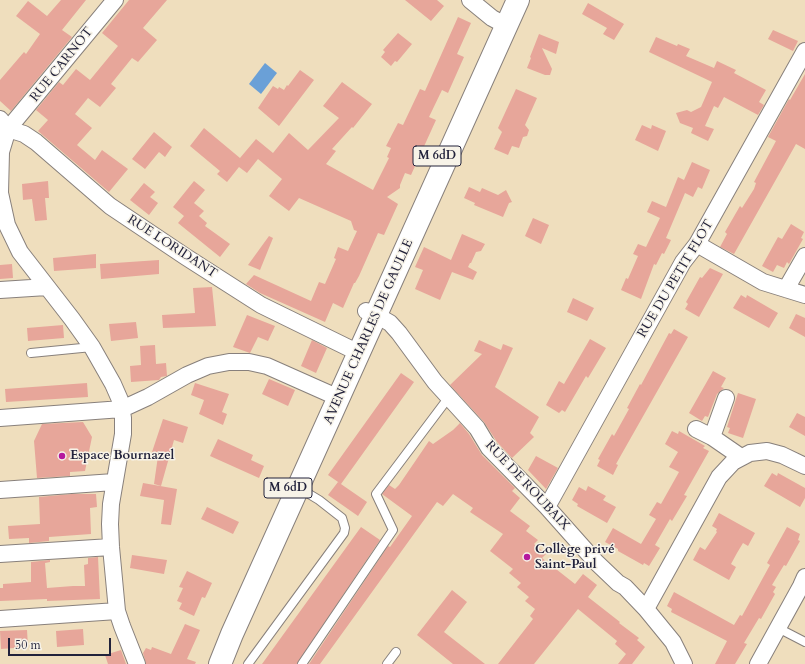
<!DOCTYPE html>
<html>
<head>
<meta charset="utf-8">
<style>
  body { margin:0 }
  #map { position:relative; width:805px; height:664px; overflow:hidden; background:#efdebd; font-family:Cardo,serif }
  canvas { display:block }
  .scale { position:absolute; left:8px; top:638px; width:103px; height:18px; box-sizing:border-box; border:2px solid #22223b; border-top:0; padding-left:5px; font-size:12px; line-height:14px; white-space:nowrap; color:#22223b; -webkit-text-stroke:3px #f7f3e8; paint-order:stroke }
</style>
</head>
<body>
<div id="map">
<canvas width="805" height="664"></canvas>
<div class="scale">50 m</div>
</div>
<script>
const context = document.querySelector('canvas').getContext('2d');
context.lineJoin = 'round';
function fillPath(path, color) { context.fillStyle = color; context.fill(path, 'evenodd'); }
const shape = rows => new Path2D(rows.map(r => 'M' + r).join(''));
function strokePath(path, color, width, dash) { context.strokeStyle = color; context.lineWidth = width; context.lineCap = dash ? 'butt' : 'round'; context.setLineDash(dash || []); context.stroke(path); }
function drawText(font, color, halo, rows, align = 'center') {
  context.font = font + ' Cardo,serif'; context.lineWidth = 3; context.setLineDash([]); context.textBaseline = 'middle'; context.strokeStyle = halo; context.fillStyle = color; for (const [text, x, y, turn = 0] of rows) {
    context.save(); context.translate(x, y); context.rotate((+turn || 0) * Math.PI / 180); context.textAlign = isNaN(turn) ? turn : align; if (halo) context.strokeText(text, 0, 0); context.fillText(text, 0, 0); context.restore();
  }
}
fillPath(shape([
  [265,63,277,73,261,94,249,84]
]), '#6aa0d7');
fillPath(shape([
  [61,0,86,0,62,30,72,37,11,111,0,101,0,80,24,52,26,54,40,34,16,16,28,1,47,16],
  [129,0,167,0,143,28,157,40,138,62,132,58,111,84,116,88,100,107,88,98,75,114,92,128,77,145,95,160,102,150,128,169,109,192,38,131,48,120,36,110,59,82,63,85,76,69,90,80,118,46,102,33],
  [405,0,437,0,444,6,431,21],
  [588,3,624,24,614,40,603,34,607,28,582,14],
  [458,17,471,23,457,54,464,57,448,93,442,90,429,117,436,120,411,175,405,173,400,185,400,188,387,197,398,204,384,235,378,233,359,276,355,283,354,283,343,308,333,303,325,322,260,293,246,284,254,275,311,301,319,282,325,284,336,259,334,258,338,247,348,251,357,231,354,230,351,221,299,198,289,211,269,196,282,179,258,159,247,173,239,167,227,182,217,174,220,171,190,146,204,128,240,158,256,139,273,153,289,133,308,150,339,118,323,106,342,82,372,104,353,128,352,127,332,149,336,151,326,164,373,190,389,158,387,157,391,148,386,146,398,123,403,125,420,89,425,91],
  [773,30,798,41,793,51,768,39],
  [398,33,412,44,397,62,395,61,391,66,381,57,385,52,383,50],
  [539,34,559,42,556,54,542,48,552,69,550,75,545,75,527,68,531,58,530,57],
  [656,37,677,46,678,44,690,49,686,56,714,68,717,61,736,70,734,73,766,90,759,102,764,105,758,115,724,97,718,108,714,106,705,126,714,129,708,141,691,133,693,128,680,123,676,113,687,110,691,112,701,107,712,82,649,52],
  [300,70,314,80,279,126,258,108,273,86,278,89,279,87,284,90,287,85,288,86],
  [805,74,805,149,796,144,734,254,720,247,727,234,725,232,740,206,742,208,754,189,756,183,754,182,776,141,768,137,789,99,790,100],
  [516,89,537,98,525,125,529,130,527,136,523,137,519,148,512,146,508,155,494,149,502,132,498,128],
  [642,125,651,129,652,125,666,131,658,151,635,140],
  [154,132,172,147,165,157,159,152,145,169,132,159],
  [692,162,710,170,702,189,698,187,693,197,685,193,666,238,671,240,664,254,662,253,656,265,654,264,641,299,621,290,626,278,628,279,638,256,633,254,638,244,646,247,660,218,647,212,652,201,666,207,678,177,684,180],
  [48,181,49,198,45,198,47,220,35,221,32,199,23,200,22,184],
  [194,181,205,190,194,203,204,211,199,216,207,223,205,226,230,244,220,257,178,223,184,216,173,207],
  [144,183,155,192,150,197,158,203,149,215,130,200],
  [469,187,480,192,482,188,498,195,506,190,512,202,509,203,503,217,474,205,475,203,464,198],
  [533,218,549,225,541,244,525,236],
  [791,224,804,232,801,238,803,239,789,264,787,262,784,268,777,265,773,272,762,266,778,237,782,239],
  [462,234,485,244,481,251,476,252,471,263,470,263,468,267,477,272,473,280,452,272,440,300,415,289,423,270,415,267,424,247,451,260],
  [269,236,273,238,260,270,248,265],
  [96,254,96,268,54,271,53,258],
  [159,260,159,274,101,279,100,264],
  [12,264,13,278,0,279,0,265],
  [710,268,723,274,699,317,685,309,688,304,686,302,700,277,702,278],
  [212,287,216,326,163,328,162,315,195,313,193,288],
  [741,295,746,298,747,295,778,313,769,328,733,308],
  [573,298,594,308,587,321,567,312],
  [796,314,805,318,805,337,789,328],
  [247,315,275,326,268,341,258,337,250,353,233,347],
  [136,322,138,338,111,341,109,324],
  [63,325,64,338,28,341,27,328],
  [674,329,688,337,616,464,618,465,613,475,597,466,600,460,598,459,612,434,614,436,629,409,627,408,640,384,641,385,669,333,671,334],
  [590,339,606,348,588,378,586,376,565,412,562,410,559,413,546,405,559,381,564,384],
  [312,340,327,348,316,373,301,366],
  [479,340,501,350,503,344,513,348,495,387,539,417,530,433,534,437,512,458,497,442,484,422,450,385,482,354,474,351],
  [155,345,156,364,166,363,167,376,161,377,159,380,131,382,130,366,141,365,140,346],
  [713,371,726,378,721,387,724,388,717,394,708,417,705,416,702,421,689,413],
  [401,373,414,382,341,484,328,475],
  [269,379,295,390,288,406,262,394],
  [87,383,88,397,6,402,5,389],
  [195,383,229,394,222,412,227,414,223,425,199,414,204,400,191,395],
  [738,393,756,399,743,438,728,433,730,428,727,427],
  [797,413,805,417,805,436,789,427],
  [163,419,188,427,183,443,174,440,161,486,154,484,158,456,151,455],
  [83,422,92,437,85,471,70,472,70,476,37,478,34,441,42,424],
  [460,423,469,434,482,455,515,488,512,491,520,498,510,511,530,526,526,531,538,540,534,544,546,554,542,558,575,584,583,574,597,585,588,597,620,622,619,623,639,638,637,640,645,647,632,664,618,664,626,654,615,644,617,641,578,609,534,664,498,664,533,619,530,616,535,609,525,601,529,597,517,587,521,583,509,573,513,569,490,551,503,534,470,512,473,508,453,494,443,506,437,502,320,664,309,664,388,546,390,547,412,516,382,494,389,485,395,489,399,485,429,441,433,444,453,430],
  [672,431,678,434,679,431,705,446,703,448,709,451,684,495,687,496,672,521,670,519,655,545,660,548,649,566,644,563,643,565,618,551,618,549,605,542,613,528,641,544,656,519,649,515,657,502,661,504,679,472,669,467,678,452,665,444],
  [218,439,253,455,251,460,264,466,259,478,210,456],
  [536,456,558,468,546,489,528,470],
  [772,473,777,476,778,473,805,488,805,498,800,507,764,486],
  [338,482,367,502,358,516,328,495],
  [143,483,177,489,171,525,161,524,164,500,140,496],
  [588,486,606,496,603,500,616,507,607,523,577,506,578,504,572,500,579,487,586,491],
  [72,494,96,494,97,507,90,508,91,534,49,537,49,541,29,543,29,538,9,539,8,526,40,524,39,497],
  [207,507,239,522,233,534,201,519],
  [719,513,755,533,748,546,743,543,737,553,731,564,736,567,729,580,693,560,700,547,705,550,717,532,716,531,717,529,712,526],
  [361,527,380,540,297,664,262,664],
  [787,527,800,534,798,540,800,541,786,566,784,565,772,585,776,587,773,592,775,594,761,619,759,618,744,643,747,644,735,664,715,664,727,641,671,612,672,609,667,606,674,592,734,625,740,615,742,616,770,565,767,563],
  [132,555,167,560,164,574,130,568],
  [98,557,100,599,47,601,47,599,0,601,0,588,3,588,3,584,31,582,31,562,50,560,50,562,45,563,47,588,73,586,85,586,84,565,88,564,88,558],
  [187,571,212,583,205,598,202,597,194,616,179,609,182,603,177,601,183,588,179,587],
  [452,590,467,602,444,632,485,664,453,664,417,635],
  [185,624,200,630,187,659,196,662,195,664,146,664,143,653,146,648,151,650,152,647,171,654],
  [83,629,84,645,57,647,56,631],
  [27,630,28,647,1,649,0,631],
  [121,650,126,664,108,664,105,655]
]), '#e7a69a');
const lane = shape([
  [31,353,92,347],
  [778,628,805,642],
  [248,664,344,533,345,528,342,518,319,500,299,488],
  [302,664,393,530,376,494,449,397],
  [387,664,396,652]
]);
const street = shape([
  [115,0,8,129,1,152,0,193,7,225,20,252,72,319,92,347,113,384,120,400,123,418,123,434,111,504,110,524,111,547,117,611,122,626,137,664],
  [470,0,492,18,507,26],
  [0,119,8,129,24,134,36,142,110,206,186,257,261,305,359,353],
  [697,244,763,282,805,295],
  [786,289,805,256],
  [0,290,47,287],
  [366,311,376,315,390,323,399,333,435,382,477,428,489,448,547,507,596,562,618,583,625,587,646,609,673,642,684,664],
  [0,418,122,409,148,397,187,375,208,366,229,362,249,362,267,366,339,398],
  [696,429,712,437,741,457],
  [712,437,726,398],
  [0,490,114,482],
  [547,507,683,262,697,244,805,51],
  [0,554,111,547],
  [646,609,719,477,733,462,750,453,767,451,782,455,805,466],
  [0,619,117,611],
  [758,664,801,586,805,577]
]);
const primary = shape([
  [220,664,232,634,518,0]
]);
strokePath(lane, '#88807c', 10);
strokePath(street, '#88807c', 18);
strokePath(primary, '#88807c', 24);
strokePath(lane, '#fff', 8);
strokePath(street, '#fff', 16);
strokePath(primary, '#fff', 22);
for (const [x, y, r, color] of [
  [62,456,4,"#b5179e"],
  [527,557,4,"#b5179e"]
]) { const dot = new Path2D(); dot.arc(x, y, r, 0, 2 * Math.PI); context.fillStyle = color; context.fill(dot); strokePath(dot, '#f7f3e8', 1.5); }
for (const [x, y, w] of [
  [437,156,48],
  [288,488,48]
]) { const box = new Path2D(); box.roundRect(x - w / 2, y - 10, w, 20, 3); context.fillStyle = '#f7f3e8'; context.fill(box); strokePath(box, '#22223b', 1); }
drawText('bold 12px', '#22223b', null, [
  ["M 6dD",437,156],
  ["M 6dD",288,488]
]);
drawText('13px', '#22223b', '#f7f3e8', [
  ["RUE CARNOT",62,65,-51],
  ["RUE LORIDANT",172,247,33],
  ["RUE DU PETIT FLOT",676,279,-59],
  ["AVENUE CHARLES DE GAULLE",369,332,-66],
  ["RUE DE ROUBAIX",527,486,47]
]);
drawText('bold 13px', '#22223b', '#f7f3e8', [
  ["Espace Bournazel",70,456],
  ["Collège privé",535,550],
  ["Saint-Paul",535,565]
], 'left');
</script>
</body>
</html>
